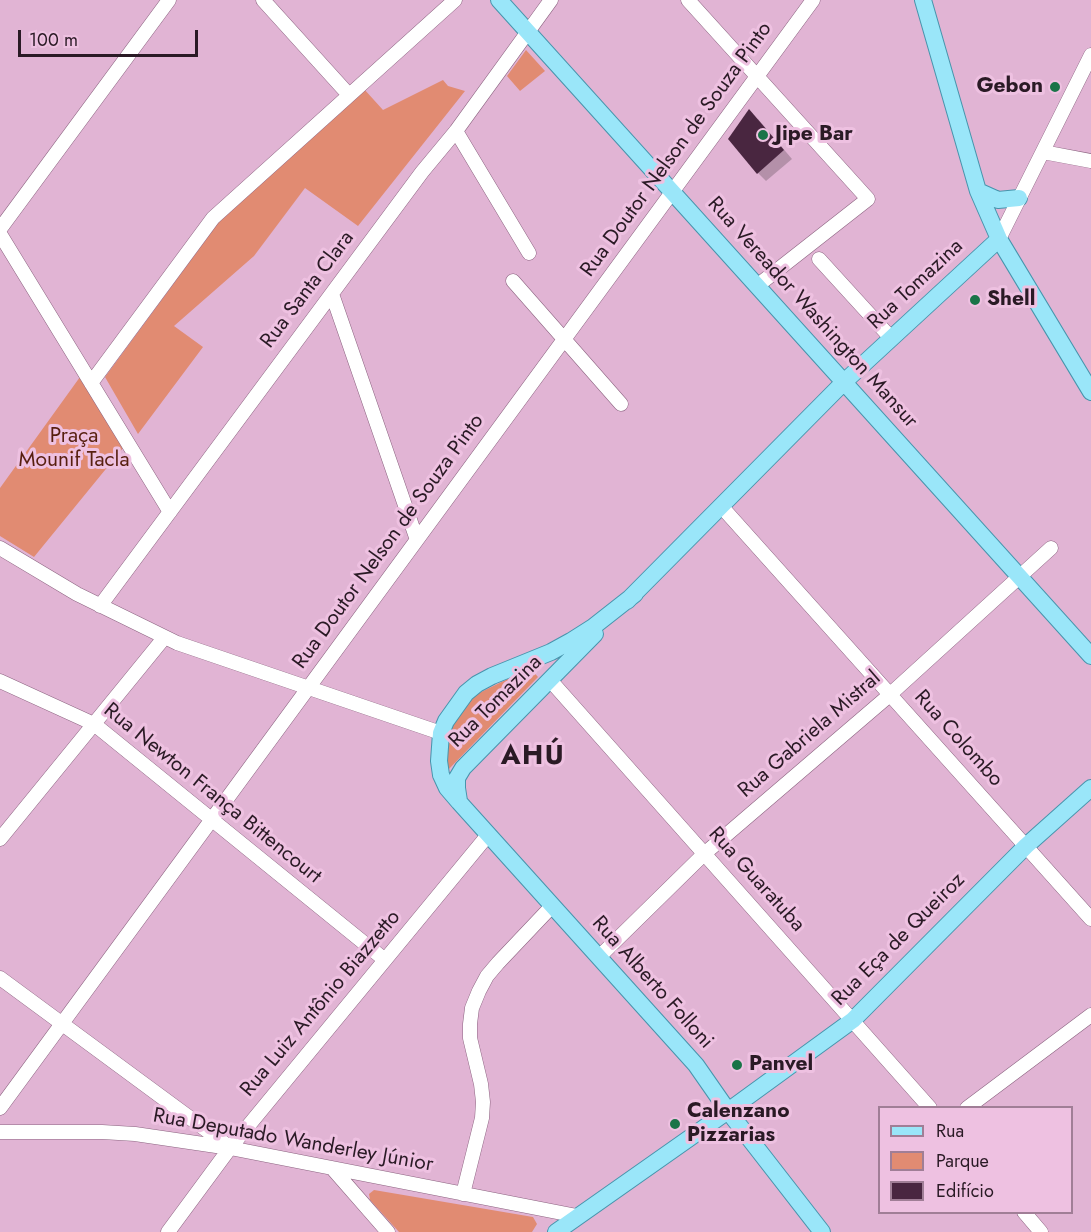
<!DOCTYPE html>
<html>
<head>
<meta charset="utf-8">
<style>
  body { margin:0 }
  #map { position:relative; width:1091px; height:1232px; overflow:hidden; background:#e1b4d4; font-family:Jost,sans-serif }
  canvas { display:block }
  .legend { position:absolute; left:878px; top:1106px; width:195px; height:108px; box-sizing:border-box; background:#eec1e1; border:2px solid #a07e96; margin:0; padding:8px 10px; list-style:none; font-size:18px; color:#2a1a25 }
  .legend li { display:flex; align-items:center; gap:12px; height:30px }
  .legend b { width:30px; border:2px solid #a07e96 }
  .scale { position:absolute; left:18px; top:30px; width:180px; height:27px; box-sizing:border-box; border:3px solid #2a1a25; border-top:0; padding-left:8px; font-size:18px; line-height:21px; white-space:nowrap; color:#2a1a25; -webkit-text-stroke:4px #eec1e1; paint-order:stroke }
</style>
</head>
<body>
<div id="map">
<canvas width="1091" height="1232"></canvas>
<ul class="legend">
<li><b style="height:8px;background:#9ae6f9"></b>Rua</li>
<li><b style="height:16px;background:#e18b72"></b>Parque</li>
<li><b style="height:16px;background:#492640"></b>Edifício</li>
</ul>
<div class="scale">100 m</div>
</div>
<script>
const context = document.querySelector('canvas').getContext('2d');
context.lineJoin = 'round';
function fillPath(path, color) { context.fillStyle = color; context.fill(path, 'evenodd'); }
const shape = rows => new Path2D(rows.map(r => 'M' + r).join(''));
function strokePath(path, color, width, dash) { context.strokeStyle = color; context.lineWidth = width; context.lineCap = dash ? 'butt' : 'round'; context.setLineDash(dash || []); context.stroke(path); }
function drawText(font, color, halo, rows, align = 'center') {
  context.font = font + ' Jost,sans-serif'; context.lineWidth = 6; context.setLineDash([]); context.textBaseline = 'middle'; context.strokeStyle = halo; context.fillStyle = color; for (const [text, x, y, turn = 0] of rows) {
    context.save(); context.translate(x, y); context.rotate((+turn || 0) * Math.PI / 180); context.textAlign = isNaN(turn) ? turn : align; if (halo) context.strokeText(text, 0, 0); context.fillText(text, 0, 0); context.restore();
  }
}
fillPath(shape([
  [526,50,545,71,520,91,507,76],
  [443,80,448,86,465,91,358,226,305,188,254,256,174,326,203,347,138,434,105,377,218,223,364,89,383,110],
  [80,377,123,448,34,557,0,536,0,488],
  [530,668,538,677,448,770,445,745,448,729,471,697],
  [374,1190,533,1217,537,1224,532,1232,399,1232,370,1200,369,1194]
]), '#e18b72');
fillPath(shape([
  [758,119,792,159,766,181,758,173]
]), '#0003');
fillPath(shape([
  [749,109,784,150,757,174,728,139]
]), '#492640');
const minor = shape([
  [263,0,349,95],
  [688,0,868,199,757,286],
  [456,131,529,253],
  [1043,152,1091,161],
  [0,229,169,0],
  [0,234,170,512],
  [999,239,1091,55],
  [819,259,891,338],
  [513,281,621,404],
  [332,294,417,540],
  [91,383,213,218,455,0],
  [721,506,1091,919],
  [0,548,77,594,177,643,441,733],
  [100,606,422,172,456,131,551,0],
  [550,680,930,1108],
  [0,681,94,724,385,960],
  [0,839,164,638],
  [599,957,704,854,885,699,1051,548],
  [0,978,228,1146],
  [0,1108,813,0],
  [967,1108,1091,1015],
  [0,1132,102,1132,135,1134,230,1148,577,1216],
  [332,1168,388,1232],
  [463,1194,482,1118,483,1102,481,1084,470,1038,470,1024,472,1008,479,991,487,976,498,963,552,906],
  [1024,1212,1041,1232],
  [168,1232,230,1148,488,835]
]);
const major = shape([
  [499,0,1091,656],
  [923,0,978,191,999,239,1091,392],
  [978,191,998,200,1019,198],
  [635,594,593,627,571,641,551,652,492,676,477,684,466,693,446,721,441,733,439,761,441,775,447,788,459,802,696,1065,728,1111,822,1232],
  [627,601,844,382,999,239],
  [459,801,457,788,457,778,463,768,595,634],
  [556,1232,728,1111,853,1020,1026,846,1091,788]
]);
strokePath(minor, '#8c6481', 15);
strokePath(major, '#4794ac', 18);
strokePath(minor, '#fff', 14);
strokePath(major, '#9ae6f9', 16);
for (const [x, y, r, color] of [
  [1055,87,6,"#1a7448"],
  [763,135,6,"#1a7448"],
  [975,300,6,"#1a7448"],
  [737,1065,6,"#1a7448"],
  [675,1124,6,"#1a7448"]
]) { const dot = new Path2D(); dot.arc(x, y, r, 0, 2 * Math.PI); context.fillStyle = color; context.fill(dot); strokePath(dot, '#eec1e1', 2); }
drawText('bold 21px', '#2a1a25', '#eec1e1', [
  ["Gebon",1043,87,"right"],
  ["Jipe Bar",775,135],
  ["Shell",987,300],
  ["Panvel",749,1065],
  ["Calenzano",687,1112],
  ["Pizzarias",687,1136]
], 'left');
drawText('21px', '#2a1a25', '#eec1e1', [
  ["Rua Doutor Nelson de Souza Pinto",677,150,-54],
  ["Rua Tomazina",916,285,-43],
  ["Rua Santa Clara",308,290,-53],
  ["Rua Vereador Washington Mansur",812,313,48],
  ["Rua Doutor Nelson de Souza Pinto",389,542,-54],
  ["Rua Tomazina",496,702,-45],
  ["Rua Gabriela Mistral",810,735,-41],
  ["Rua Colombo",958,739,48],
  ["Rua Newton França Bittencourt",212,794,39],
  ["Rua Guaratuba",756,880,48],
  ["Rua Eça de Queiroz",899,940,-45],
  ["Rua Alberto Folloni",652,983,48],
  ["Rua Luiz Antônio Biazzetto",321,1004,-50],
  ["Rua Deputado Wanderley Júnior",293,1141,10]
]);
drawText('21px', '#571f0f', '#eec1e1', [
  ["Praça",74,437],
  ["Mounif Tacla",74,461]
]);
context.letterSpacing = '1.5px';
drawText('bold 27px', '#2a1a25', '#eec1e1', [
  ["AHÚ",533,757]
]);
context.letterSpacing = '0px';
</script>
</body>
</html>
